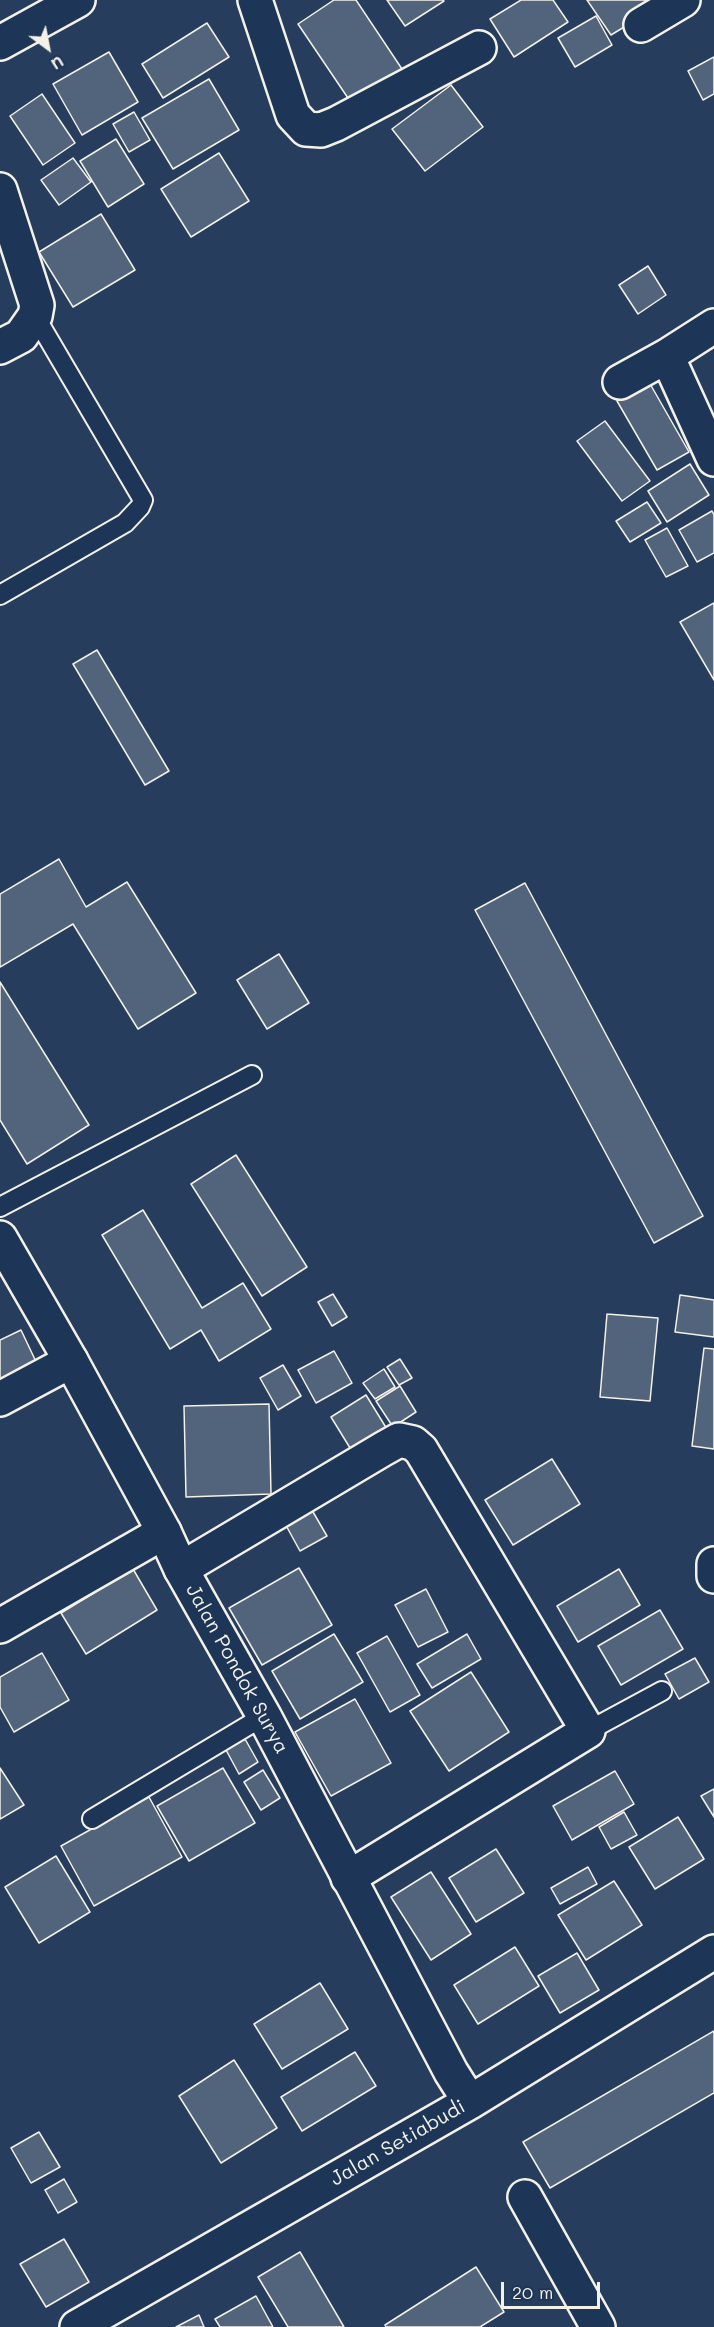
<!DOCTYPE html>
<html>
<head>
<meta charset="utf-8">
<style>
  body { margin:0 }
  #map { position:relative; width:714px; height:2327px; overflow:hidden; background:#263d5d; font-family:Mali,sans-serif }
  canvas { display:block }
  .north { position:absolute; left:18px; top:18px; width:60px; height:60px; -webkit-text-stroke:4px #1d3557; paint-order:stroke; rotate:148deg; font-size:16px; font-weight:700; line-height:24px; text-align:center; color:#f4f1e8 }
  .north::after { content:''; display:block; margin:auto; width:21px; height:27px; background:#f4f1e8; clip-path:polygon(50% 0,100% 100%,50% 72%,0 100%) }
  .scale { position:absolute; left:501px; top:2282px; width:99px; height:27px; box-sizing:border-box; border:3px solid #f4f1e8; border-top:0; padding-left:8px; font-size:18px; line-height:21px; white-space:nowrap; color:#f4f1e8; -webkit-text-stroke:4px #1d3557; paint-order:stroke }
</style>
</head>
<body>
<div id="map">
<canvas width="714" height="2327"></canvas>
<div class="north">U</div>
<div class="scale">20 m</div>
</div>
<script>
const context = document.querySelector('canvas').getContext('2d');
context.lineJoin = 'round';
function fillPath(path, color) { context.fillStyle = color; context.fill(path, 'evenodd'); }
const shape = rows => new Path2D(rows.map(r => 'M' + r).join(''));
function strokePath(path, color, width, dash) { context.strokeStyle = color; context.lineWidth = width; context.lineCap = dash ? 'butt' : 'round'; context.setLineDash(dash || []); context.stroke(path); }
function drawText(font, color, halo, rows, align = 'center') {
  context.font = font + ' Mali,sans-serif'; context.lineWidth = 5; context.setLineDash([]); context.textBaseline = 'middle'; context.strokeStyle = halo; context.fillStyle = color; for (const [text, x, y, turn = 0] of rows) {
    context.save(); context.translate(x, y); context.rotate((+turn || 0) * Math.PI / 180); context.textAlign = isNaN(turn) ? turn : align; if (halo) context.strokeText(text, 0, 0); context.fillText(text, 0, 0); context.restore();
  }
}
const building = shape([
  [334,0,356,0,402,69,352,104,298,24,334,0],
  [387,0,443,0,444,1,405,26,387,0],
  [521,0,553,0,568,22,514,57,490,19,521,0],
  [587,0,645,0,652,10,611,35,587,0],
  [596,16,612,45,575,67,558,38,596,16],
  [207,23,229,57,163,98,142,64,207,23],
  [109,52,138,102,82,135,53,84,109,52],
  [714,57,714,94,703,100,688,71,714,57],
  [209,79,239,130,173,169,142,118,209,79],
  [451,85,483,127,425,171,392,129,451,85],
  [42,94,75,143,43,165,10,116,42,94],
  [134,112,150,140,129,152,113,124,134,112],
  [116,139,144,184,108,207,80,161,116,139],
  [219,153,249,201,191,237,161,189,219,153],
  [73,158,91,182,59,205,41,180,73,158],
  [101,214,135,270,73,307,39,252,101,214],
  [648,266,666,295,638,314,619,285,648,266],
  [649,382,689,452,657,470,617,401,649,382],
  [605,421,650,481,622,501,577,441,605,421],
  [690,464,709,495,667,522,648,491,690,464],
  [647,502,661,523,630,542,616,521,647,502],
  [712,511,714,515,714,553,697,562,679,530,712,511],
  [667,528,688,566,666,577,645,540,667,528],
  [714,603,714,680,680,622,714,603],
  [97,650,169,771,145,785,73,664,97,650],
  [59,859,86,907,127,882,196,993,138,1029,73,924,0,967,0,894,59,859],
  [525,883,703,1216,654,1243,475,910,525,883],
  [279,954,309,1003,267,1029,237,980,279,954],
  [0,982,89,1125,27,1164,0,1120,0,982],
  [236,1155,307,1267,262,1296,191,1184,236,1155],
  [143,1210,202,1308,243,1283,271,1329,219,1361,201,1330,170,1349,102,1235,143,1210],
  [333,1294,347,1317,332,1326,318,1302,333,1294],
  [680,1295,714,1300,714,1337,675,1332,680,1295],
  [607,1314,658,1318,650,1401,600,1397,607,1314],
  [21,1330,39,1368,0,1386,0,1340,21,1330],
  [704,1348,714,1349,714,1449,692,1446,704,1348],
  [334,1351,352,1383,316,1403,298,1370,334,1351],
  [400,1359,412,1378,399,1385,387,1367,400,1359],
  [283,1365,301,1396,278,1410,260,1378,283,1365],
  [384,1369,395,1387,375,1399,363,1383,384,1369],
  [400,1386,416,1412,393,1427,376,1401,400,1386],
  [366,1395,390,1434,355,1456,331,1417,366,1395],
  [269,1404,271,1494,186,1497,184,1406,269,1404],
  [552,1459,580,1504,513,1545,485,1500,552,1459],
  [309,1505,327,1536,300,1551,283,1520,309,1505],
  [299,1568,332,1625,262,1665,229,1608,299,1568],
  [133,1569,157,1610,86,1654,61,1613,133,1569],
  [619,1569,640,1605,578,1642,557,1606,619,1569],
  [426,1589,448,1632,418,1647,395,1605,426,1589],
  [660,1610,683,1649,621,1685,598,1646,660,1610],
  [334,1634,363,1682,300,1719,272,1671,334,1634],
  [467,1634,481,1659,432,1688,417,1664,467,1634],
  [387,1636,420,1695,390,1712,357,1653,387,1636],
  [42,1653,69,1700,14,1732,0,1707,0,1677,42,1653],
  [695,1658,709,1682,679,1699,665,1674,695,1658],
  [471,1672,509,1732,449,1771,410,1711,471,1672],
  [355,1699,391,1763,331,1796,295,1732,355,1699],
  [245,1739,258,1762,239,1774,226,1750,245,1739],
  [0,1768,24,1805,0,1819,0,1768],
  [223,1768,255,1823,189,1861,157,1806,223,1768],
  [263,1770,280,1798,261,1810,244,1782,263,1770],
  [615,1771,634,1804,572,1840,553,1806,615,1771],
  [714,1789,714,1817,701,1796,714,1789],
  [149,1797,182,1857,94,1906,61,1846,149,1797],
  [624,1812,637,1835,611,1849,599,1827,624,1812],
  [678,1817,704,1859,655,1889,629,1847,678,1817],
  [496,1849,524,1893,476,1922,449,1878,496,1849],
  [56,1856,90,1912,39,1943,5,1887,56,1856],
  [588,1867,597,1884,560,1904,551,1888,588,1867],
  [431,1872,471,1934,431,1960,391,1897,431,1872],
  [614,1881,642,1925,586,1960,558,1915,614,1881],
  [515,1947,539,1986,478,2024,454,1985,515,1947],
  [577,1953,599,1990,560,2013,538,1976,577,1953],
  [320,1983,348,2029,282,2069,254,2024,320,1983],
  [714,2031,714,2093,550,2188,523,2142,714,2031],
  [355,2052,376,2086,302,2131,281,2097,355,2052],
  [234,2060,277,2128,221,2163,179,2096,234,2060],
  [39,2132,60,2167,31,2183,11,2148,39,2132],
  [64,2179,77,2202,58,2213,45,2190,64,2179],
  [64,2239,89,2282,46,2307,20,2264,64,2239],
  [300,2252,344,2327,288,2327,258,2277,300,2252],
  [476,2267,504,2312,480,2327,386,2327,385,2325,476,2267],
  [256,2296,273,2327,220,2327,215,2319,256,2296],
  [199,2315,204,2327,176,2327,199,2315]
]);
fillPath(building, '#52647b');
strokePath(building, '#f4f1e8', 1.5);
const service = shape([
  [0,595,125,523,140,507,143,500,35,316],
  [0,1207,252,1075],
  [588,1731,662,1691],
  [92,1819,264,1716]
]);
const minor = shape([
  [255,0,293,115,306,129,321,130,336,124,479,48],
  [641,25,683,0],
  [667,356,714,459],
  [620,382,667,356,714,326],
  [0,1399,71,1361],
  [714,1564,714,1576],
  [181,1569,383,1449,399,1440,413,1443,421,1450,588,1731,348,1878],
  [0,1626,164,1532],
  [525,2197,598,2327]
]);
const tertiary = shape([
  [0,43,78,0],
  [0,190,37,305,35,316,21,336,0,347],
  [0,1238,71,1361,164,1532,181,1569,264,1716,451,2072,470,2102],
  [77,2327,470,2102,714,1952]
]);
strokePath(service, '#f4f1e8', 22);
strokePath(minor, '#f4f1e8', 38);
strokePath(tertiary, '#f4f1e8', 38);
strokePath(service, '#1d3557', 18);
strokePath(minor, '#1d3557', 33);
strokePath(tertiary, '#1d3557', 33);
drawText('20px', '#f4f1e8', '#1d3557', [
  ["Jalan Pondok Surya",237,1669,61],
  ["Jalan Setiabudi",398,2143,-30]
]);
</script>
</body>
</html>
